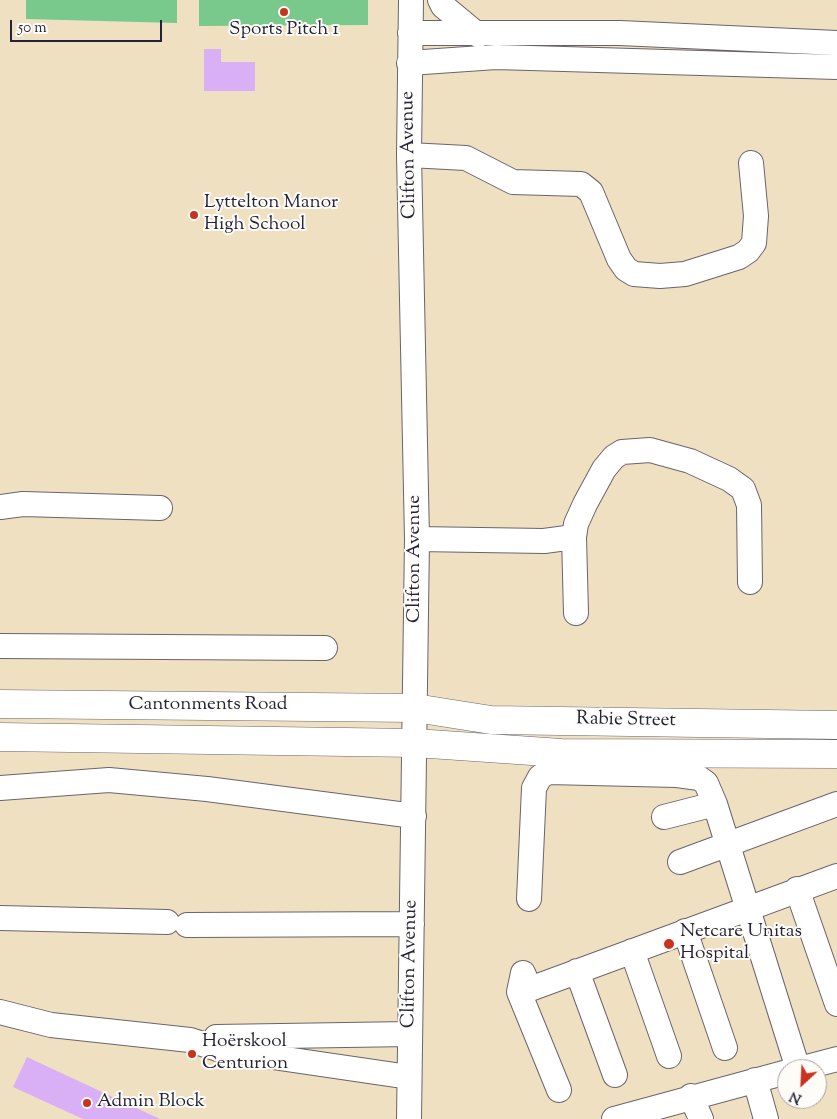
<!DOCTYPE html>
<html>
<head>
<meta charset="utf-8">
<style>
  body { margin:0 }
  #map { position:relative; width:837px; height:1119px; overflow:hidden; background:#f0e0c2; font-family:"Sorts Mill Goudy",serif }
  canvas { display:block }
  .north { position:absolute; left:777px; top:1059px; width:50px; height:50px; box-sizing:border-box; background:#fdfcf7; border:1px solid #a5a5ac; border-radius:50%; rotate:205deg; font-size:14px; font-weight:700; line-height:20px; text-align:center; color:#22223b }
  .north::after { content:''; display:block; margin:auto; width:18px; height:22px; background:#c8321e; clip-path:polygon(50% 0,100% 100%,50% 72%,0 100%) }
  .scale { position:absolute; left:10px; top:20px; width:152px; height:22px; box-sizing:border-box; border:2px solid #22223b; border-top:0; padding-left:6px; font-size:15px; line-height:18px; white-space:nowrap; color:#22223b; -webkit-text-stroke:4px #fdfcf7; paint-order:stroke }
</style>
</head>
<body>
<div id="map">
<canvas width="837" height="1119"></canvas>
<div class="north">N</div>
<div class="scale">50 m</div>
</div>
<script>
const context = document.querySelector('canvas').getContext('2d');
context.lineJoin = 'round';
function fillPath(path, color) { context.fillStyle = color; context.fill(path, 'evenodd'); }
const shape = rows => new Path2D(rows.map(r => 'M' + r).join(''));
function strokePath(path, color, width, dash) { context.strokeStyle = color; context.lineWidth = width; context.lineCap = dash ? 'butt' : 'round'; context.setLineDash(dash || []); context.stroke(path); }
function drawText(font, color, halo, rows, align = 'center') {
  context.font = font + ' "Sorts Mill Goudy",serif'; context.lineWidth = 4; context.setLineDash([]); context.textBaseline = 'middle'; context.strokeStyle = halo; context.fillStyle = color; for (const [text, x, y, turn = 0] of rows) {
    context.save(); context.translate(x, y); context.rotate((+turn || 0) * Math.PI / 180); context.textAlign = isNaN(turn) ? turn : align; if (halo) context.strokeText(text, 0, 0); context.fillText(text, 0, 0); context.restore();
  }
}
fillPath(shape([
  [26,0,177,0,177,23,26,19],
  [199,0,368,0,368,25,199,26]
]), '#78c98b');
fillPath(shape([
  [204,49,221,49,221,62,255,62,255,91,204,91],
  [27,1057,160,1119,83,1119,13,1087]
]), '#d9b0f5');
const minor = shape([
  [440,0,443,6,478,35],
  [410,33,620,33,837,43],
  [409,63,496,57,837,67],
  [409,155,466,158,513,182,581,184,591,192,619,259,626,269,634,274,660,276,685,274,739,257,748,251,754,243,756,216,751,163],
  [0,507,23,504,160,508],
  [574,537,576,613],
  [417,539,544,541,574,537,576,524,585,504,604,469,614,457,622,452,650,450,690,461,729,479,743,489,749,505,750,582],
  [0,646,325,648],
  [0,788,109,780,207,789,414,816],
  [664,817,715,804,798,1069],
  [680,862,837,804],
  [797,889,837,1004],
  [529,899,534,788,540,777,548,772,677,775,699,778,706,783,715,804],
  [0,918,167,922],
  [187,925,412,924],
  [685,931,725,1048],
  [632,951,669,1056],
  [577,971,615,1075],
  [0,1012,51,1025,190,1040,218,1049,409,1077],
  [216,1037,410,1034],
  [799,1069,837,1059],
  [755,1080,766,1119],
  [559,1090,519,992,523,973,530,989,837,876],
  [691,1096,701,1119],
  [409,1119,417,539,409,155,411,0],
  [614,1119,787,1072]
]);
const major = shape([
  [0,704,415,708,491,720,837,725],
  [0,737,415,743,561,753,837,754]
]);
strokePath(minor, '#6a646a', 26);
strokePath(major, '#6a646a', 29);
strokePath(minor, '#fff', 24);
strokePath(major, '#fff', 28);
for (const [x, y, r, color] of [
  [284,12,5,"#c8321e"],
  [194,215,5,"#c8321e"],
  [669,944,6,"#c8321e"],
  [192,1054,5,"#c8321e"],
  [87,1103,5,"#c8321e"]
]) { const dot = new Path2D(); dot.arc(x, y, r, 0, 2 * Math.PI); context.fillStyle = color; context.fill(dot); strokePath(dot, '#fdfcf7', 2); }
drawText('19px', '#22223b', '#fdfcf7', [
  ["Sports Pitch 1",284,31,"center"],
  ["Lyttelton Manor",204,204],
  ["High School",204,226],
  ["Netcare Unitas",680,933],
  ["Hospital",680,955],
  ["Hoërskool",202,1043],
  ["Centurion",202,1065],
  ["Admin Block",97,1103]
], 'left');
drawText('19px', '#22223b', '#fdfcf7', [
  ["Clifton Avenue",410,155,-91],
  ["Clifton Avenue",416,559,-90],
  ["Cantonments Road",208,706],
  ["Rabie Street",626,721,1],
  ["Clifton Avenue",411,964,-89]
]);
</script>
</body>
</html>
